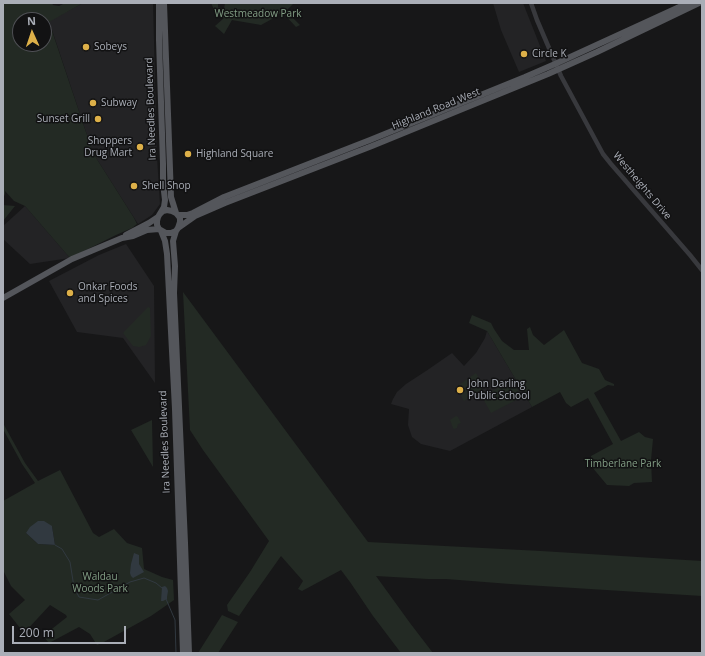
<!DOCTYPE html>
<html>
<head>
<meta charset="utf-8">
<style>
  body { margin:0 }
  #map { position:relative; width:705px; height:656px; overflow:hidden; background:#171718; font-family:"Open Sans",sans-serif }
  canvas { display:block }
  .frame { position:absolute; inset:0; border:4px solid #aaaeb7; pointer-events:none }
  .north { position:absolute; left:12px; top:12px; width:40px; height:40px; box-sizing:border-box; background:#121213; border:1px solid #4f5055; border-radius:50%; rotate:357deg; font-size:11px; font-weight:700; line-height:16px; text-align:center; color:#aaaeb7 }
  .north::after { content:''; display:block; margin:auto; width:14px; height:18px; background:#ddb049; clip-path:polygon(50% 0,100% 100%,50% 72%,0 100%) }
  .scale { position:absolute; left:12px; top:626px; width:114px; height:18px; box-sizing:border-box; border:2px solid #aaaeb7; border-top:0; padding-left:5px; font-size:12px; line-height:14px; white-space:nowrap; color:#aaaeb7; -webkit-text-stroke:3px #121213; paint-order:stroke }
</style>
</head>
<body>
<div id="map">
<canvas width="705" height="656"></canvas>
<div class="frame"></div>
<div class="north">N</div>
<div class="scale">200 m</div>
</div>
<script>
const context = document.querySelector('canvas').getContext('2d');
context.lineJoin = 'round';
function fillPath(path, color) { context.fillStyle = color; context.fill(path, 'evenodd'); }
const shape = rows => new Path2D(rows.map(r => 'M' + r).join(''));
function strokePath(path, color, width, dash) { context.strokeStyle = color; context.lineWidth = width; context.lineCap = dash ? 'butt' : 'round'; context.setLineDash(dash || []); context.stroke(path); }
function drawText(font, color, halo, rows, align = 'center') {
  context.font = font + ' "Open Sans",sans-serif'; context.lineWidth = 3; context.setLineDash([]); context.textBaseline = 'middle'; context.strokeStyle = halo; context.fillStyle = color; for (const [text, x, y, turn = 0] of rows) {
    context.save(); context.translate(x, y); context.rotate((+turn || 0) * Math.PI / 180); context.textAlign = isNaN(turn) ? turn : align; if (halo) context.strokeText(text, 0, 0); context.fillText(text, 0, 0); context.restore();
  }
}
fillPath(shape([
  [83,3,153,3,157,157,160,204,152,215,138,224,93,153,49,21],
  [493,3,523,3,546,61,519,72,501,30],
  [25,206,70,258,30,264,3,239,3,226],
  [126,244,154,286,155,383,123,338,77,332,49,281,99,255],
  [487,331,532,407,450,451,421,444,412,437,408,425,409,409,391,404,393,399,397,392,406,384,426,371,452,353,464,366,476,353,485,338]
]), '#232325');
fillPath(shape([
  [3,3,52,3,53,5,59,6,65,3,83,3,49,22,93,153,134,218,137,224,132,228,116,235,70,258,25,206,14,201,5,191,5,194,3,199],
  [20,20,44,20,44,44,20,44],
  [211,3,218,3,218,7,224,9,225,3,294,3,286,11,300,25,296,27,282,12,272,19,261,25,232,20,224,34,215,26,224,18,217,16],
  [3,205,15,206,3,221],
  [183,292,368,542,541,551,702,561,702,596,510,584,446,579,428,579,376,576,410,623,433,653,401,653,373,616,350,582,341,570,302,591,298,589,303,581,281,556,252,597,239,616,228,611,227,605,250,572,269,541,203,450,190,430],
  [148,307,150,308,151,336,146,345,139,347,133,346,123,333],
  [472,315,491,323,494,329,502,341,514,350,529,350,527,329,530,327,533,335,544,345,564,330,582,363,599,369,605,380,614,384,614,386,608,385,594,393,621,441,639,432,645,437,653,439,651,460,652,482,634,483,629,486,607,485,592,467,591,456,613,444,588,398,571,407,566,403,560,392,532,407,487,331,469,323],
  [476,373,484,388,464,401,456,387],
  [512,380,522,397,491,413,482,397],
  [456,416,458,417,461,423,458,424,457,428,454,429,453,428,450,420],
  [152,420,153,467,131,430],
  [3,423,25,463,38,481,60,470,93,533,99,537,114,529,127,543,142,548,144,569,162,577,173,580,174,600,151,616,102,643,97,645,90,634,79,627,49,643,43,636,67,617,66,615,50,605,24,633,9,614,25,600,11,586,3,570,3,501,35,483,22,464,3,429],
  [52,526,55,545,38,544,26,533],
  [222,615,238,622,218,653,198,653]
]), '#232a24');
fillPath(shape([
  [38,521,44,521,52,526,55,545,38,544,26,533,30,527],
  [134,553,139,555,139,564,144,572,133,578,131,576,130,573,131,564],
  [165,586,167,588,168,591,167,597,167,599,163,601,161,601,162,587]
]), '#313940');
strokePath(shape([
  [55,545,62,549,70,562,74,587,79,597,98,600,130,582,144,578,156,583,162,588],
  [166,599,175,620,176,653]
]), '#313940', 1);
strokePath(shape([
  [531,3,537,20,561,76,603,154,611,164,690,255,702,270]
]), '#38393d', 4.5);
strokePath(shape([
  [159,3,159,40,163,164,163,183,165,200,164,207,158,217,157,221,157,225,159,229,166,233,171,233,176,231,178,228,180,222,180,218,176,213,172,211,167,210,163,211,160,214],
  [164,3,171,197,176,213],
  [178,215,187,215,193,213,224,197,370,140,525,77,555,64,688,3],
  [178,228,195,216,225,203,372,146,548,74,597,52,699,3],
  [161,231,165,241,167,254,175,409,183,653],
  [176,231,173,241,175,266,174,293,185,543,189,653],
  [126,235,149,223,158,217],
  [3,298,72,259,122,238,133,236,147,230,159,229]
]), '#54565b', 6);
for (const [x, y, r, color] of [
  [86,47,4,"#ddb049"],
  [524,54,4,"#ddb049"],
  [93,103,4,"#ddb049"],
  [98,119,4,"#ddb049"],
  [140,147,4,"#ddb049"],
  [188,154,4,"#ddb049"],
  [134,186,4,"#ddb049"],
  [70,293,4,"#ddb049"],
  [460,390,4,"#ddb049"]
]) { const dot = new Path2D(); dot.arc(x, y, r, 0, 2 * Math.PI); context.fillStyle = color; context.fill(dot); strokePath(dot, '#121213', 1.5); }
drawText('10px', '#839f86', '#121213', [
  ["Westmeadow Park",258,14],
  ["Timberlane Park",623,464],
  ["Waldau",100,577],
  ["Woods Park",100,589]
]);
drawText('10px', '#aaaeb7', '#121213', [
  ["Sobeys",94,47],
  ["Circle K",532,54],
  ["Subway",101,103],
  ["Sunset Grill",90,119,"right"],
  ["Shoppers",132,141,"right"],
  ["Drug Mart",132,153,"right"],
  ["Highland Square",196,154],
  ["Shell Shop",142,186],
  ["Onkar Foods",78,287],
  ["and Spices",78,299],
  ["John Darling",468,384],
  ["Public School",468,396]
], 'left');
drawText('10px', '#aaaeb7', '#121213', [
  ["Ira Needles Boulevard",151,109,-92],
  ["Highland Road West",436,109,-22],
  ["Westheights Drive",642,186,50],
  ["Ira Needles Boulevard",165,442,-92]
]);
</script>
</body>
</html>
